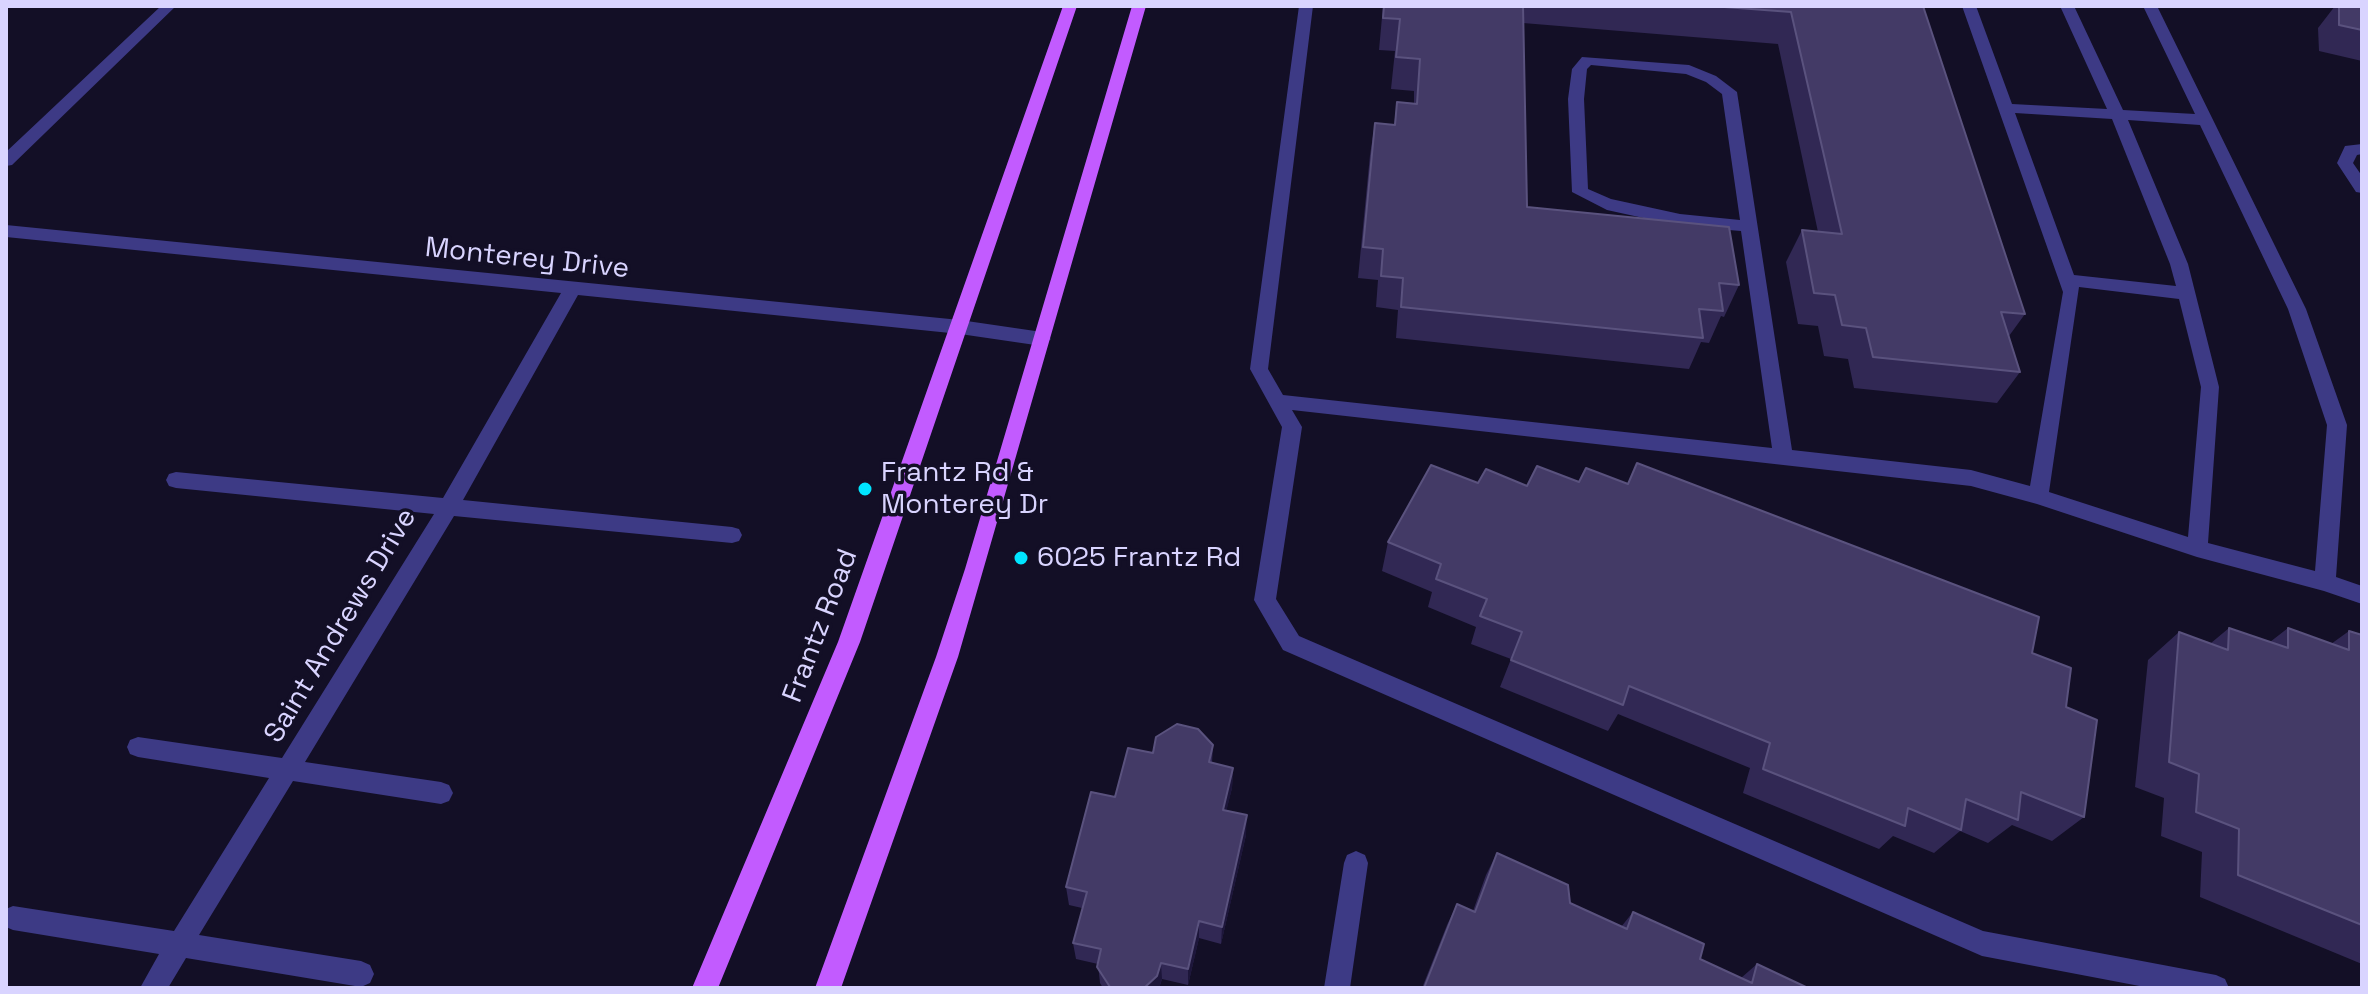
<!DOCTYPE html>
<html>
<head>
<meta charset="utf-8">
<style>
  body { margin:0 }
  #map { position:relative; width:2368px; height:994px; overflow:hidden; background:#130f26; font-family:"Space Grotesk",sans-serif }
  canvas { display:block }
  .frame { position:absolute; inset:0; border:8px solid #d9d4ff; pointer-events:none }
</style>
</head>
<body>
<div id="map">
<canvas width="2368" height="994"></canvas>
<div class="frame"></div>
</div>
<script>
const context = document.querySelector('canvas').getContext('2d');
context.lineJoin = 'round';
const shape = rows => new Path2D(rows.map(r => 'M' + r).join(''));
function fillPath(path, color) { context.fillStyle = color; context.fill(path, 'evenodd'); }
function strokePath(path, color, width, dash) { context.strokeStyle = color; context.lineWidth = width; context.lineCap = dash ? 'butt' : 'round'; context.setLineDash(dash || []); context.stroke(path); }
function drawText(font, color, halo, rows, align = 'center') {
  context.font = font + ' "Space Grotesk",sans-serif'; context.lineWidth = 7; context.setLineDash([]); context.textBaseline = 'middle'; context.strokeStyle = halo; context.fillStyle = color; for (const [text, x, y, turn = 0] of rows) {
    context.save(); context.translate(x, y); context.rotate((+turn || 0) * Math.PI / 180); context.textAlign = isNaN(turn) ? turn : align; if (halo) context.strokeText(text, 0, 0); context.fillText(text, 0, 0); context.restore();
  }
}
fillPath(shape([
  [161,6,176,6,12,165,6,166,6,152,161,6],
  [1299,6,1313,6,1268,369,1283,395,1772,448,1741,231,1680,226,1607,210,1572,192,1568,99,1572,69,1582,57,1689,65,1716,76,1737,92,1792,450,1971,470,2030,486,2063,292,1962,6,1976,6,2012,104,2107,109,2060,6,2074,6,2123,110,2195,114,2143,6,2157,6,2306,309,2347,425,2336,577,2362,586,2362,604,2324,591,2197,557,2037,504,1971,486,1292,410,1302,427,1276,599,1299,636,1983,931,2216,975,2225,979,2229,988,2150,988,1982,956,1283,650,1254,600,1282,427,1250,369,1299,6],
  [1591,65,1686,74,1706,82,1722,94,1740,220,1680,214,1611,199,1588,189,1584,99,1587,69,1591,65],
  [2015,113,2112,119,2170,264,2176,286,2074,275,2015,113],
  [2128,120,2200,125,2288,309,2327,425,2315,571,2208,543,2219,387,2188,264,2128,120],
  [2079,287,2179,299,2201,387,2188,537,2049,492,2079,287],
  [2362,144,2362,154,2357,155,2353,163,2362,176,2362,193,2356,192,2337,163,2345,146,2362,144],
  [6,225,960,320,1042,332,1051,339,1042,346,960,334,578,295,463,500,732,527,739,529,742,535,739,541,732,543,454,516,305,762,441,782,449,785,453,793,449,801,441,804,293,781,199,935,361,961,370,965,374,974,370,983,361,987,186,958,168,988,140,988,159,954,13,930,6,927,6,909,13,906,174,931,269,778,138,757,130,754,127,747,130,740,138,737,282,758,434,514,176,488,169,486,166,480,169,474,176,472,443,498,561,293,6,237,6,225],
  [1356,851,1365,855,1368,863,1350,988,1324,988,1344,863,1347,855,1356,851]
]), '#3d3a85');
fillPath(shape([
  [1063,6,1077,6,860,642,718,988,692,988,838,642,1063,6],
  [1132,6,1146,6,958,657,841,988,815,988,936,657,965,569,1132,6]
]), '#c25bff');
fillPath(shape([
  [1383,6,1923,6,2025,314,2009,336,2020,372,1997,403,1854,388,1848,359,1824,356,1818,326,1798,324,1786,262,1802,230,1818,232,1778,44,1523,23,1527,207,1739,285,1724,317,1721,316,1709,343,1701,342,1689,369,1396,338,1398,310,1376,307,1378,280,1358,278,1370,155,1375,123,1394,125,1397,102,1414,103,1414,91,1391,89,1395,51,1379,50],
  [2335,6,2356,6,2362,7,2362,61,2319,51,2318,28],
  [1478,483,1527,486,2032,653,2066,707,2084,817,2052,841,2012,825,1988,843,1960,831,1934,853,1893,836,1879,849,1743,793,1750,768,1618,714,1608,731,1500,687,1511,659,1471,644,1476,627,1428,607,1432,592,1382,571,1388,542],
  [2229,628,2270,642,2288,628,2331,644,2349,631,2362,635,2362,964,2200,897,2202,852,2161,836,2164,798,2135,787,2148,660,2179,632,2211,643],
  [1213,745,1212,763,1233,768,1232,788,1226,811,1246,835,1221,944,1199,938,1188,985,1162,979,1159,988,1103,988,1100,983,1098,964,1076,959,1073,943,1082,908,1069,905,1066,887,1115,797,1153,753],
  [1497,853,1570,903,1621,927,1633,912,1700,959,1741,978,1757,964,1808,988,1422,988,1447,925,1457,904,1473,911,1486,875]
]), '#312854');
fillPath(shape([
  [1233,768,1232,788,1222,829,1223,810],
  [1247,815,1246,835,1221,944,1222,927],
  [1199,921,1199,938,1188,985,1188,969],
  [1161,963,1162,979,1159,988,1144,988]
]), '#1d163a');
const building = shape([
  [1384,6,1523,6,1527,207,1729,227,1739,285,1719,283,1723,311,1699,309,1703,338,1401,307,1403,278,1381,276,1383,249,1363,247,1375,123,1395,125,1397,102,1417,104,1420,59,1396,57,1400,19,1383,18,1384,6],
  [1711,6,1923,6,2025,314,2001,312,2020,372,1873,357,1866,328,1842,325,1835,295,1814,293,1802,230,1842,234,1791,12,1711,6],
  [2339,6,2362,7,2362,30,2339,25,2339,6],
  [1637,463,2039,617,2032,653,2071,668,2066,707,2097,720,2084,817,2021,792,2018,820,1966,799,1961,830,1908,808,1905,826,1763,769,1770,743,1629,686,1623,705,1511,660,1522,632,1480,616,1487,599,1436,579,1441,564,1388,542,1431,465,1478,483,1486,469,1527,486,1537,466,1579,482,1586,468,1628,484,1637,463],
  [2229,628,2288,648,2288,628,2349,650,2349,631,2362,635,2362,925,2238,875,2239,829,2196,812,2199,774,2169,762,2179,632,2228,650,2229,628],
  [1177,724,1198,729,1213,745,1209,762,1233,768,1223,810,1247,815,1222,927,1199,921,1188,969,1161,963,1157,976,1144,988,1116,988,1110,987,1097,967,1101,949,1073,943,1087,892,1066,887,1091,792,1115,797,1128,748,1153,753,1156,737,1177,724],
  [1497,853,1568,885,1570,903,1627,929,1633,912,1704,944,1700,959,1752,983,1757,964,1808,988,1424,988,1457,904,1475,912,1497,853]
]);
fillPath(building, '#433a66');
strokePath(building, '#5a527e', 2);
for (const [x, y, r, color] of [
  [865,489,8,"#00e5ff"],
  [1021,558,8,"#00e5ff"]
]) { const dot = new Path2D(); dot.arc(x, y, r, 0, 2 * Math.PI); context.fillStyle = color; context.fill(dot); strokePath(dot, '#130f26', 3); }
drawText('28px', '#d9d4ff', '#130f26', [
  ["Monterey Drive",527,259,6],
  ["Saint Andrews Drive",341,626,-59],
  ["Frantz Road",821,626,-69]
]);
drawText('28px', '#d9d4ff', '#130f26', [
  ["Frantz Rd &",881,473],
  ["Monterey Dr",881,505],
  ["6025 Frantz Rd",1037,558]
], 'left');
</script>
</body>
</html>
